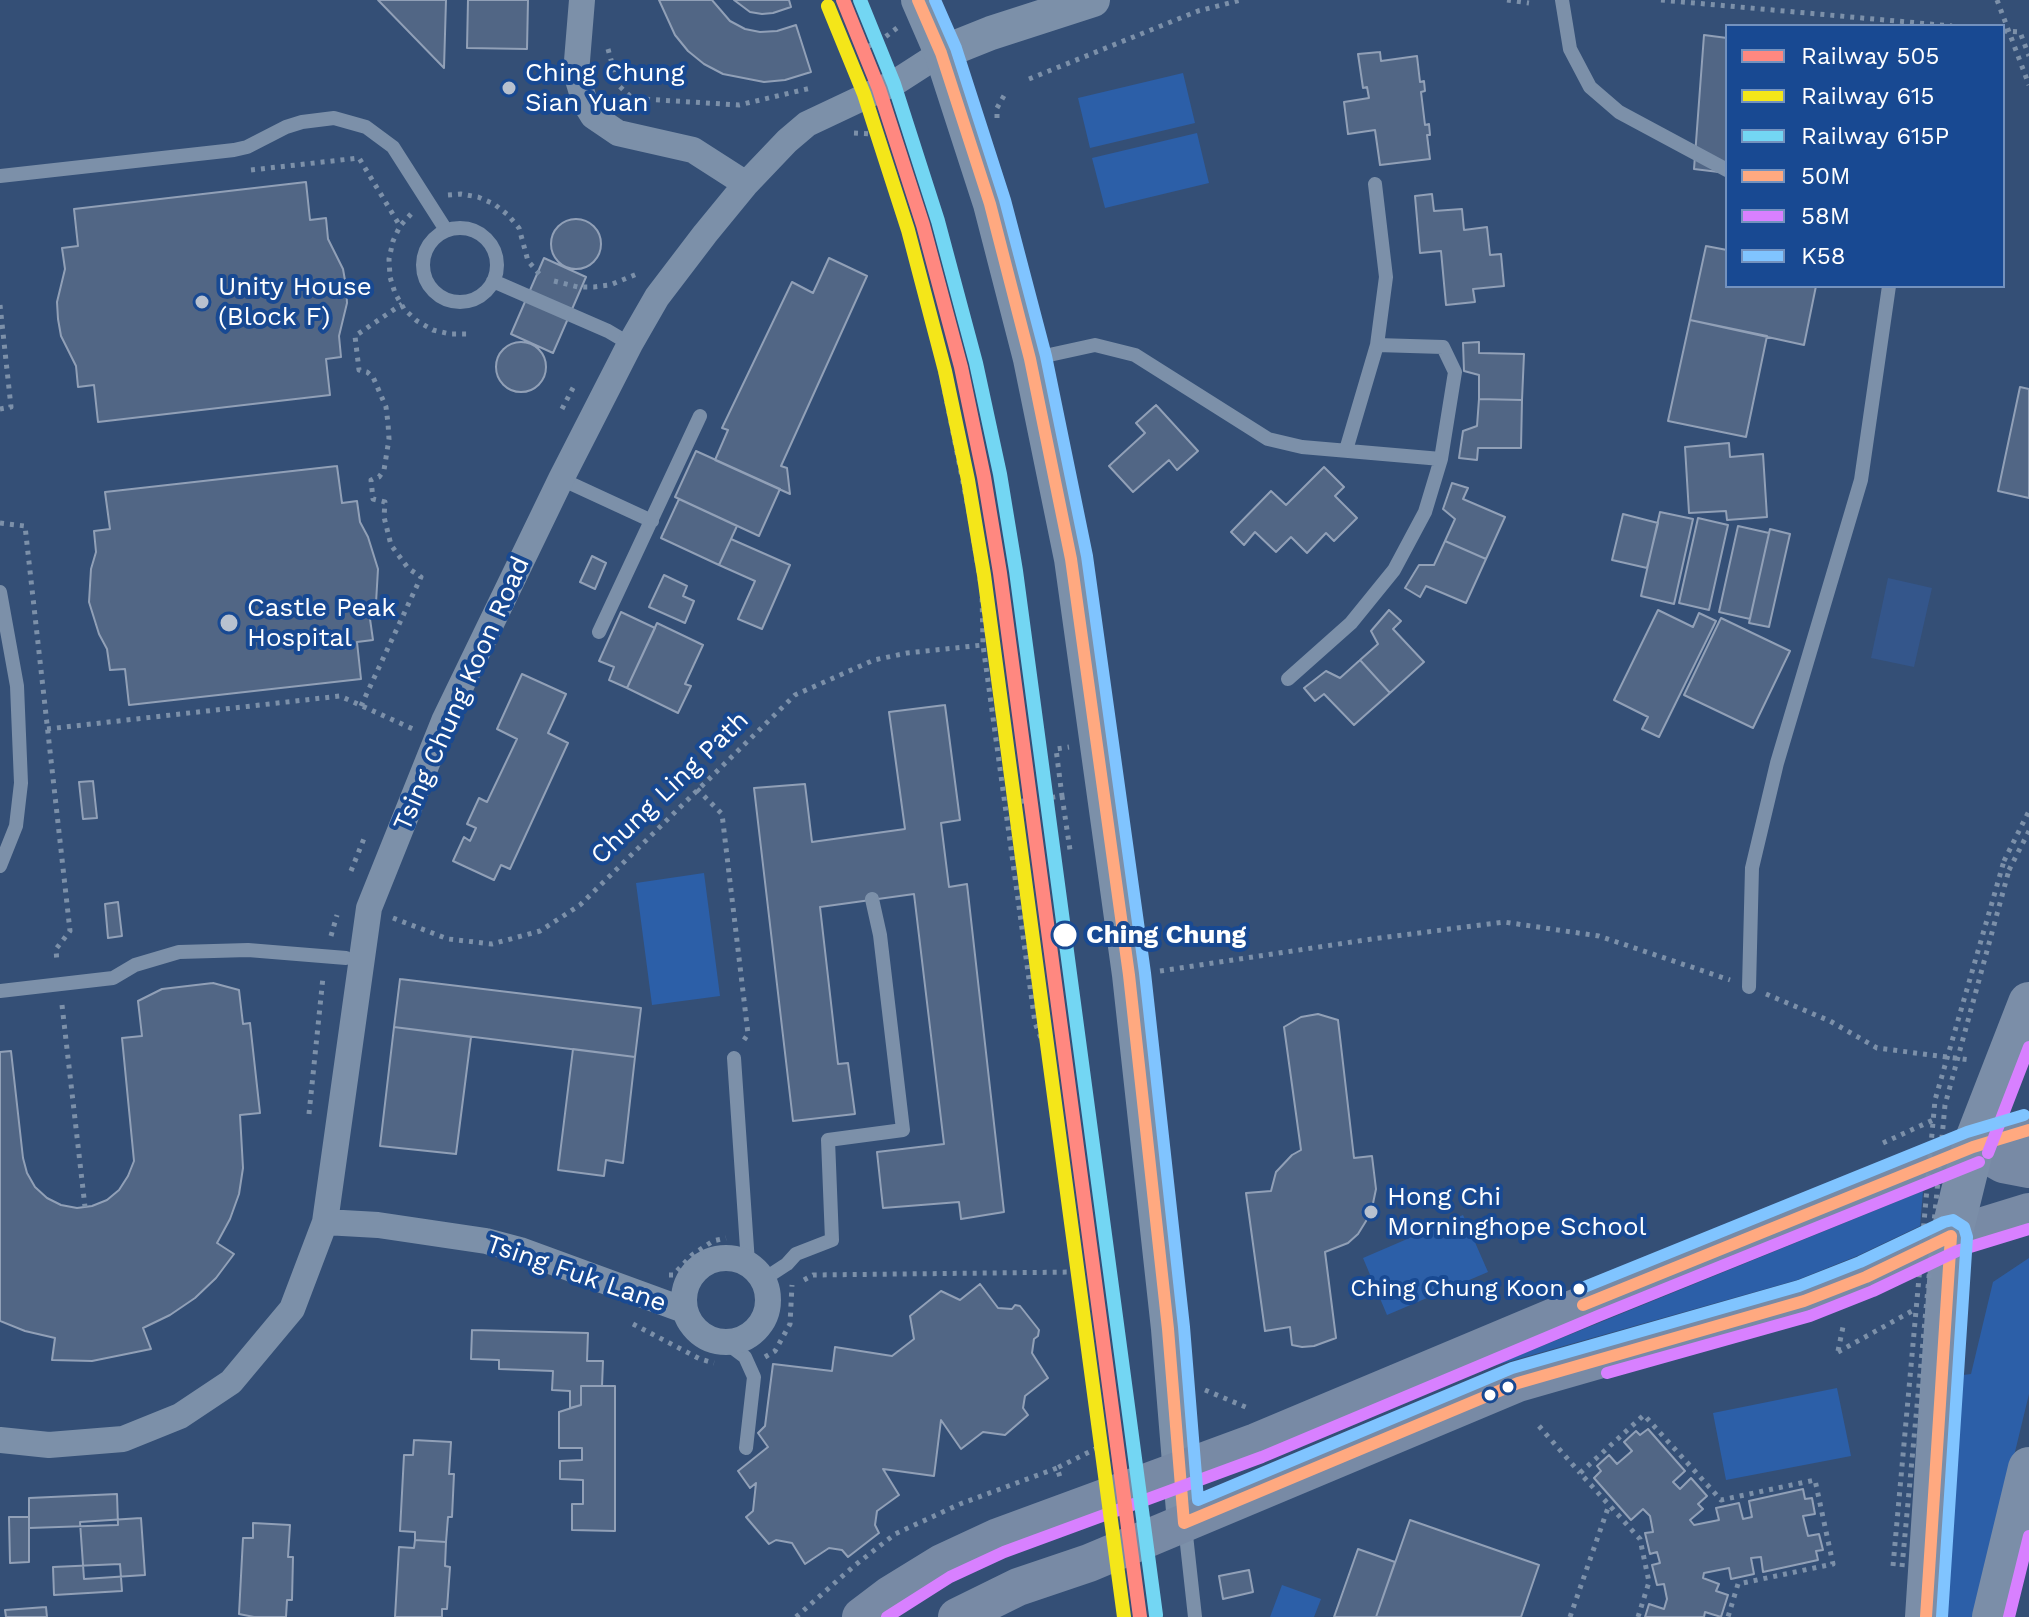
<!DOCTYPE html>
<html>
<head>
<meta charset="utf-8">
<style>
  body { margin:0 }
  #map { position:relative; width:2029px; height:1617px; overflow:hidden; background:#344f76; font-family:"Work Sans",sans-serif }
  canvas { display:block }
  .legend { position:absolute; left:1725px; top:24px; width:280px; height:264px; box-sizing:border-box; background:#184992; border:2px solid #7492be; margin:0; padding:10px 14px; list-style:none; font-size:24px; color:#fff }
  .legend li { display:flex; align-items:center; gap:16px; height:40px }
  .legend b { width:40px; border:2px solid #7492be }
</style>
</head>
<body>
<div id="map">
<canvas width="2029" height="1617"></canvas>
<ul class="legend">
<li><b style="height:10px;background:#ff8880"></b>Railway 505</li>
<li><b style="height:10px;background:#f4e619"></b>Railway 615</li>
<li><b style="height:10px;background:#73d6f3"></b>Railway 615P</li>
<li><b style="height:10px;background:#ffa980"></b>50M</li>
<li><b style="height:10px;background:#d880ff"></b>58M</li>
<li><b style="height:10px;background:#80c4ff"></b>K58</li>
</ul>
</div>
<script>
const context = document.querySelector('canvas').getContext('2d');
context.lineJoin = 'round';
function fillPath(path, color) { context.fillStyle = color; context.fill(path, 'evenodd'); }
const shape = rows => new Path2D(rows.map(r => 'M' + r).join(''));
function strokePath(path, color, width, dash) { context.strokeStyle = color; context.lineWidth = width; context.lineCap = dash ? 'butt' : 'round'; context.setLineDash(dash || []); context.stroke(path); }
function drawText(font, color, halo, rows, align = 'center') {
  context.font = font + ' "Work Sans",sans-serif'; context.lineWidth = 8; context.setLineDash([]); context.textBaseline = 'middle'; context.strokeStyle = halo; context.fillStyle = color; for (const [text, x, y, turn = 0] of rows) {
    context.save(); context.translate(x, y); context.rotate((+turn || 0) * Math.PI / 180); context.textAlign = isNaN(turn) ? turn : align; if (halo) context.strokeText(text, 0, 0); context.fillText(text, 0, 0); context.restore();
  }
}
fillPath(shape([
  [1183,73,1195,123,1090,148,1078,98],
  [1197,133,1209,183,1105,208,1092,158],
  [704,873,720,996,652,1005,636,883],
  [1923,1191,1920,1226,1857,1256,1797,1280,1493,1366],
  [1463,1215,1488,1272,1387,1315,1363,1258],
  [2029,1258,2029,1394,1975,1617,1943,1617,1956,1376,1971,1374,1993,1282],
  [1837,1388,1851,1456,1726,1480,1713,1413],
  [1282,1585,1321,1599,1314,1617,1270,1617]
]), '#2c5fa8');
fillPath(shape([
  [1888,578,1932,588,1914,667,1871,658]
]), '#34568b');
const building = shape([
  [378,0,446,0,444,68,378,0],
  [468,0,528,0,527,49,467,48,468,0],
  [659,0,712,0,730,21,745,29,760,32,777,31,796,25,811,72,785,80,764,82,723,74,704,64,688,51,675,35,659,0],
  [734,0,789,0,791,7,773,13,762,14,750,12,734,0],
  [1704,35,1727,38,1727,173,1694,169,1704,35],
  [1380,52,1381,61,1417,56,1420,82,1424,81,1425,91,1421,92,1425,125,1429,124,1430,135,1427,135,1430,159,1380,165,1375,130,1348,134,1344,102,1369,98,1367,87,1363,88,1358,54,1380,52],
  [306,182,310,220,326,218,328,239,343,269,346,286,347,303,339,336,341,357,326,359,330,395,98,422,94,385,78,387,76,366,61,336,58,319,57,302,65,269,62,248,78,246,74,209,306,182],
  [1432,194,1434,211,1462,209,1464,230,1487,227,1490,255,1501,254,1504,286,1473,289,1475,302,1446,305,1441,251,1420,253,1415,196,1432,194],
  '551 244a25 25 0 1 1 50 0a25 25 0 1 1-50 0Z',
  [1706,246,1727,250,1727,286,1816,286,1804,345,1690,320,1706,246],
  [544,258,586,277,553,353,511,334,544,258],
  [829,258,867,276,781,466,787,468,790,494,715,460,728,430,722,428,792,282,813,293,829,258],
  [1690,320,1767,336,1746,437,1668,421,1690,320],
  '496 367a25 25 0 1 1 50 0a25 25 0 1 1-50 0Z',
  [1479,342,1479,353,1524,354,1522,400,1479,399,1479,375,1464,371,1463,343,1479,342],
  [2020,387,2029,389,2029,498,1998,491,2020,387],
  [1479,399,1522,400,1521,448,1478,448,1477,460,1459,458,1463,431,1477,426,1479,399],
  [1156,405,1198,451,1177,470,1169,460,1133,492,1109,466,1145,433,1136,423,1156,405],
  [1729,443,1730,457,1763,454,1767,517,1727,520,1726,511,1689,513,1685,447,1729,443],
  [696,451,780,489,759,536,675,497,696,451],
  [337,466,342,503,357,501,360,522,368,537,378,569,376,603,370,619,373,640,357,642,361,679,129,705,125,669,110,670,107,649,99,634,89,602,91,569,96,552,94,531,110,529,105,492,337,466],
  [1324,467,1344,487,1335,496,1357,518,1334,541,1326,533,1307,553,1291,537,1276,552,1255,532,1244,545,1231,532,1271,491,1286,505,1324,467],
  [1452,483,1468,488,1463,499,1505,517,1486,559,1445,541,1455,519,1443,509,1452,483],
  [679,499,737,526,719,565,661,538,679,499],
  [1660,512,1693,519,1674,604,1641,596,1660,512],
  [1623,514,1658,523,1647,568,1612,560,1623,514],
  [1698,518,1728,525,1709,610,1679,603,1698,518],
  [1738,526,1769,533,1750,619,1719,612,1738,526],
  [1770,529,1790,534,1769,627,1749,623,1770,529],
  [731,539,790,565,762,629,738,619,755,581,719,565,731,539],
  [1445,541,1486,559,1466,603,1426,586,1420,597,1405,588,1419,565,1434,565,1445,541],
  [592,556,606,563,595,589,580,582,592,556],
  [664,575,687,586,683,596,694,601,685,623,649,607,664,575],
  [1389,610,1401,621,1393,629,1424,662,1390,693,1360,660,1378,644,1371,631,1389,610],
  [1658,610,1693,627,1699,613,1716,621,1659,737,1642,729,1648,717,1614,700,1658,610],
  [621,612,655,628,627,688,609,680,614,667,599,661,621,612],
  [1721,618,1790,651,1753,728,1684,695,1721,618],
  [657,623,703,645,685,684,691,686,678,713,627,688,657,623],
  [1360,660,1390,693,1354,725,1324,694,1315,701,1304,688,1326,671,1340,678,1360,660],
  [522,674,566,694,548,733,568,743,510,869,501,865,494,880,453,861,464,837,470,841,476,828,467,824,479,798,487,802,517,739,497,729,522,674],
  [945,705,960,820,941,823,949,887,967,884,1004,1212,961,1219,959,1202,883,1208,877,1152,944,1144,914,894,820,907,838,1064,848,1063,855,1114,793,1121,754,788,805,784,812,842,905,829,889,712,945,705],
  [93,781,97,818,83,819,79,782,93,781],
  [118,902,122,936,108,938,105,904,118,902],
  [400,979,641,1008,635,1057,394,1027,400,979],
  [213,983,239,990,243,1024,250,1023,260,1113,240,1115,243,1168,239,1194,230,1219,217,1243,234,1254,216,1278,195,1298,170,1315,143,1328,151,1349,92,1361,52,1360,55,1338,25,1331,0,1321,0,1052,11,1051,23,1158,27,1173,35,1187,47,1198,61,1205,77,1208,92,1206,107,1200,119,1190,128,1176,134,1161,122,1038,142,1036,138,1001,162,989,213,983],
  [1318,1014,1338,1020,1354,1158,1372,1156,1376,1189,1371,1213,1358,1234,1348,1243,1325,1252,1336,1338,1314,1346,1302,1347,1292,1345,1290,1327,1265,1331,1246,1193,1271,1191,1276,1172,1292,1155,1301,1150,1284,1027,1301,1017,1318,1014],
  [394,1027,471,1037,456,1154,380,1146,394,1027],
  [573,1049,635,1057,623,1163,606,1160,604,1176,558,1170,573,1049],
  [980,1284,998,1308,1012,1309,1015,1305,1020,1306,1039,1330,1038,1336,1034,1339,1032,1353,1048,1378,1025,1396,1023,1408,1028,1415,1005,1435,983,1432,961,1449,941,1420,934,1476,883,1469,899,1495,877,1511,875,1525,879,1533,848,1557,842,1550,829,1548,805,1564,792,1543,776,1540,769,1544,746,1517,753,1511,756,1483,750,1488,738,1471,768,1447,758,1433,765,1426,773,1364,832,1371,835,1347,892,1356,914,1339,910,1316,941,1291,960,1300,980,1284],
  [472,1330,588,1333,587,1361,603,1361,602,1386,581,1386,581,1405,570,1408,570,1391,552,1390,553,1371,499,1369,499,1360,471,1359,472,1330],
  [581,1386,615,1386,615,1531,572,1530,572,1504,583,1504,583,1480,560,1479,560,1461,582,1460,582,1448,559,1448,559,1412,581,1405,581,1386],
  [1648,1429,1685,1471,1673,1482,1680,1489,1691,1478,1707,1496,1698,1504,1703,1509,1690,1520,1694,1525,1719,1520,1716,1508,1739,1503,1743,1519,1752,1517,1749,1501,1803,1489,1805,1499,1812,1498,1815,1514,1803,1516,1808,1536,1819,1534,1823,1550,1816,1551,1818,1560,1763,1572,1761,1557,1751,1558,1754,1574,1731,1579,1729,1568,1704,1573,1703,1578,1719,1584,1716,1591,1728,1595,1721,1617,1705,1612,1704,1617,1645,1617,1649,1604,1664,1609,1667,1599,1664,1584,1657,1585,1652,1565,1660,1563,1657,1552,1650,1554,1645,1533,1653,1532,1650,1516,1643,1509,1631,1520,1594,1478,1601,1471,1597,1466,1609,1455,1617,1464,1632,1451,1624,1442,1636,1431,1640,1435,1648,1429],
  [414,1440,451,1442,449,1474,454,1474,452,1517,448,1517,446,1542,415,1540,415,1532,400,1531,404,1455,413,1455,414,1440],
  [117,1494,118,1525,29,1528,29,1498,117,1494],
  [9,1517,29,1517,29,1562,10,1563,9,1517],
  [141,1518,145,1575,84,1579,80,1522,141,1518],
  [1410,1520,1539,1565,1521,1617,1376,1617,1410,1520],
  [253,1523,290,1525,288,1557,293,1557,292,1600,287,1600,286,1617,254,1617,239,1614,243,1538,253,1538,253,1523],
  [415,1540,446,1542,445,1566,450,1567,447,1609,442,1609,442,1617,395,1617,399,1547,414,1548,415,1540],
  [1358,1549,1395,1562,1376,1617,1334,1617,1358,1549],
  [120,1564,122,1591,54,1595,53,1567,120,1564],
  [1249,1570,1253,1592,1223,1599,1219,1576,1249,1570],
  [46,1607,47,1617,6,1617,5,1610,46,1607]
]);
fillPath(building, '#516685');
strokePath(building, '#91a0b7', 2);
strokePath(shape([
  [1507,0,1529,3],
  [1661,0,1952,26],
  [1997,0,2029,85],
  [2003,31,2020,32,2029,56],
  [608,49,618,85,630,96,644,99,739,105,811,88],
  [854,73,849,55,880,41,897,28],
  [1029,79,1198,11,1241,0],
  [997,118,997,108,1005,94],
  [873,132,908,230,923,283,969,512,982,591,983,645,1035,1023,1051,1063,1099,1447,1057,1468,1061,1480],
  [854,133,874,134],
  [251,170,359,158,400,226],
  [448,195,461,194,478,197,494,204,508,215,519,228,528,261,541,276],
  [411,214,400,226,393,241,389,259,390,277,395,293,404,309,417,321,433,330,450,334,467,334],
  [554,281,578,287,594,287,610,285,637,274],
  [0,305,11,407,0,409],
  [562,409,574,386],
  [0,523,25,526,70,931,56,949,57,963],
  [361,706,421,577,408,568,391,545,384,517,385,502,373,499,371,480,379,477,384,470,389,439,388,423,386,407,373,377,367,372,359,370,355,336,402,304],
  [47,729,340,696,413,729],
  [697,789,722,814,748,1034,744,1040],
  [1062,796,1070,850],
  [1023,856,1016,802,1062,796,1056,749,1069,747],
  [2004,861,2029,811],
  [2009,870,2029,831],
  [351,871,365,836],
  [393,918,448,939,492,944,540,931,580,905,795,695,874,660,907,653,983,645],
  [331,936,337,915],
  [1160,971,1372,939,1504,922,1599,936,1730,980],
  [1766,994,1830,1021,1877,1048,1970,1060],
  [62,1005,85,1207],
  [309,1114,323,977],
  [1883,1143,1933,1120],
  [669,1275,673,1275,692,1255,713,1241,726,1238],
  [804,1280,813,1275,1076,1272],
  [633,1324,700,1359,714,1363],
  [1838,1351,1844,1322],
  [1838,1352,1912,1311],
  [765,1357,775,1351,790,1324,792,1285],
  [1205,1390,1248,1408],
  [1539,1426,1580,1473],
  [796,1617,854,1566,895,1534,960,1504,1057,1468],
  [1570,1617,1609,1505],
  [1638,1617,1649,1582,1640,1539,1580,1473,1644,1415,1721,1500,1815,1480,1833,1564,1738,1584,1728,1617]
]), '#7c90a9', 5, [4, 6]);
strokePath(shape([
  [1562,0,1570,49,1590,87,1619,112,1727,170],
  [0,176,234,150,247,147,286,127,302,122,334,118,366,127,393,147,446,230],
  '423 265a37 37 0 1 1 74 0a37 37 0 1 1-74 0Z',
  [493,281,608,331,630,344],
  [1031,359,1095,345,1135,355,1268,439,1302,447,1441,459],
  [1346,450,1377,345,1386,277,1375,184],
  [561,479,652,521],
  [0,592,17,686,21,783,16,826,0,866],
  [599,632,700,416],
  [1288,679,1351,623,1394,570,1425,512,1441,459,1455,372,1443,347,1377,345],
  [1749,987,1752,868,1777,763,1861,480,1889,286],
  [0,991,113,978,135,965,179,952,248,950,346,958],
  [734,1058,748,1263],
  [764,1279,787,1264,796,1254,832,1240,828,1140,903,1130,880,935,872,899],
  [725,1342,745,1357,754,1377,746,1448],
  [1185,1526,1195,1617]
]), '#7c90a9', 14);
strokePath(shape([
  [582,0,576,73,585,103,593,116,618,133,693,150,746,184],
  [325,1222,378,1225,486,1241,520,1250,684,1310],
  '684 1300a42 42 0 1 1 84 0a42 42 0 1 1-84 0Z',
  [0,1440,49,1445,123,1439,180,1416,231,1382,292,1309,325,1222,369,908,444,721,561,479,630,344,657,297,705,234,746,184,787,141,807,124,896,82,941,53]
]), '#7c90a9', 26);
strokePath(shape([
  [918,0,941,53,990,204,1030,359,1071,559,1129,975,1168,1329,1184,1523],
  [941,53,991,33,1093,0]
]), '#7c90a9', 34);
strokePath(shape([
  [1973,1147,2003,1164,2029,1169],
  [861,1617,890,1595,942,1563,998,1537,1256,1442,1592,1301,1910,1172,1973,1147,2029,1130],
  [957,1617,1018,1587,1089,1563,1518,1383,1804,1301,1866,1277,1951,1236,2029,1212]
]), '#788aa5', 38);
strokePath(shape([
  [1926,1617,1951,1236,1973,1147,2029,1003],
  [1993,1617,2029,1468]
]), '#7b8ea8', 42);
strokePath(shape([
  [1893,1566,1935,1100,2004,861],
  [1902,1567,1945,1105,2009,870]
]), '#7c90a9', 5, [4, 6]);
strokePath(shape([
  [918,0,941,53,990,204,1030,359,1071,559,1129,975,1168,1329,1184,1523,1518,1383,1804,1301,1866,1277,1951,1236,1926,1617],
  [1583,1305,1973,1147,2029,1130]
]), '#ffa980', 12);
strokePath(shape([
  [1988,1153,2029,1047],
  [1607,1373,1810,1316,1873,1291,1957,1251,2029,1229],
  [887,1617,950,1577,1004,1552,1262,1457,1598,1316,1979,1162],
  [2009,1617,2029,1536]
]), '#d880ff', 12);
strokePath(shape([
  [935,0,956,48,1005,200,1046,356,1087,556,1145,973,1184,1327,1198,1500,1512,1368,1799,1286,1860,1262,1944,1222,1953,1220,1964,1227,1967,1237,1942,1617],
  [1577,1290,1967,1132,2024,1115]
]), '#80c4ff', 12);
strokePath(shape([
  [843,0,879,89,923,225,961,367,984,477,1000,573,1140,1617]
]), '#ff8880', 14);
strokePath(shape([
  [828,6,864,94,908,230,945,371,968,480,984,575,1124,1617]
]), '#f4e619', 14);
strokePath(shape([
  [860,0,894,84,938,221,976,363,1000,474,1016,571,1156,1615]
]), '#73d6f3', 14);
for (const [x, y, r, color] of [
  [509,88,8,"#b8c1cf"],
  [202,302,8,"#b8c1cf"],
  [229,623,10,"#b8c1cf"],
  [1065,935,13,"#fff"],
  [1371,1212,8,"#b8c1cf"],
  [1579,1289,7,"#fff"],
  [1508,1387,7,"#fff"],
  [1490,1395,7,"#fff"]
]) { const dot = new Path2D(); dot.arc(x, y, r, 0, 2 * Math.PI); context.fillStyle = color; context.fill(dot); strokePath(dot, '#184992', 3); }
drawText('24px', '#fff', '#184992', [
  ["Ching Chung Koon",1564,1289]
], 'right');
drawText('26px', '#fff', '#184992', [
  ["Ching Chung",525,73],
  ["Sian Yuan",525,103],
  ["Unity House",218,287],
  ["(Block F)",218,317],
  ["Castle Peak",247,608],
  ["Hospital",247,638],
  ["Hong Chi",1387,1197],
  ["Morninghope School",1387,1227]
], 'left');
drawText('26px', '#fff', '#184992', [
  ["Tsing Chung Koon Road",462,694,-66],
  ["Chung Ling Path",670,788,-44],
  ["Tsing Fuk Lane",576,1274,19]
]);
drawText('bold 26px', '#fff', '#184992', [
  ["Ching Chung",1086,935]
], 'left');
</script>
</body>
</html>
